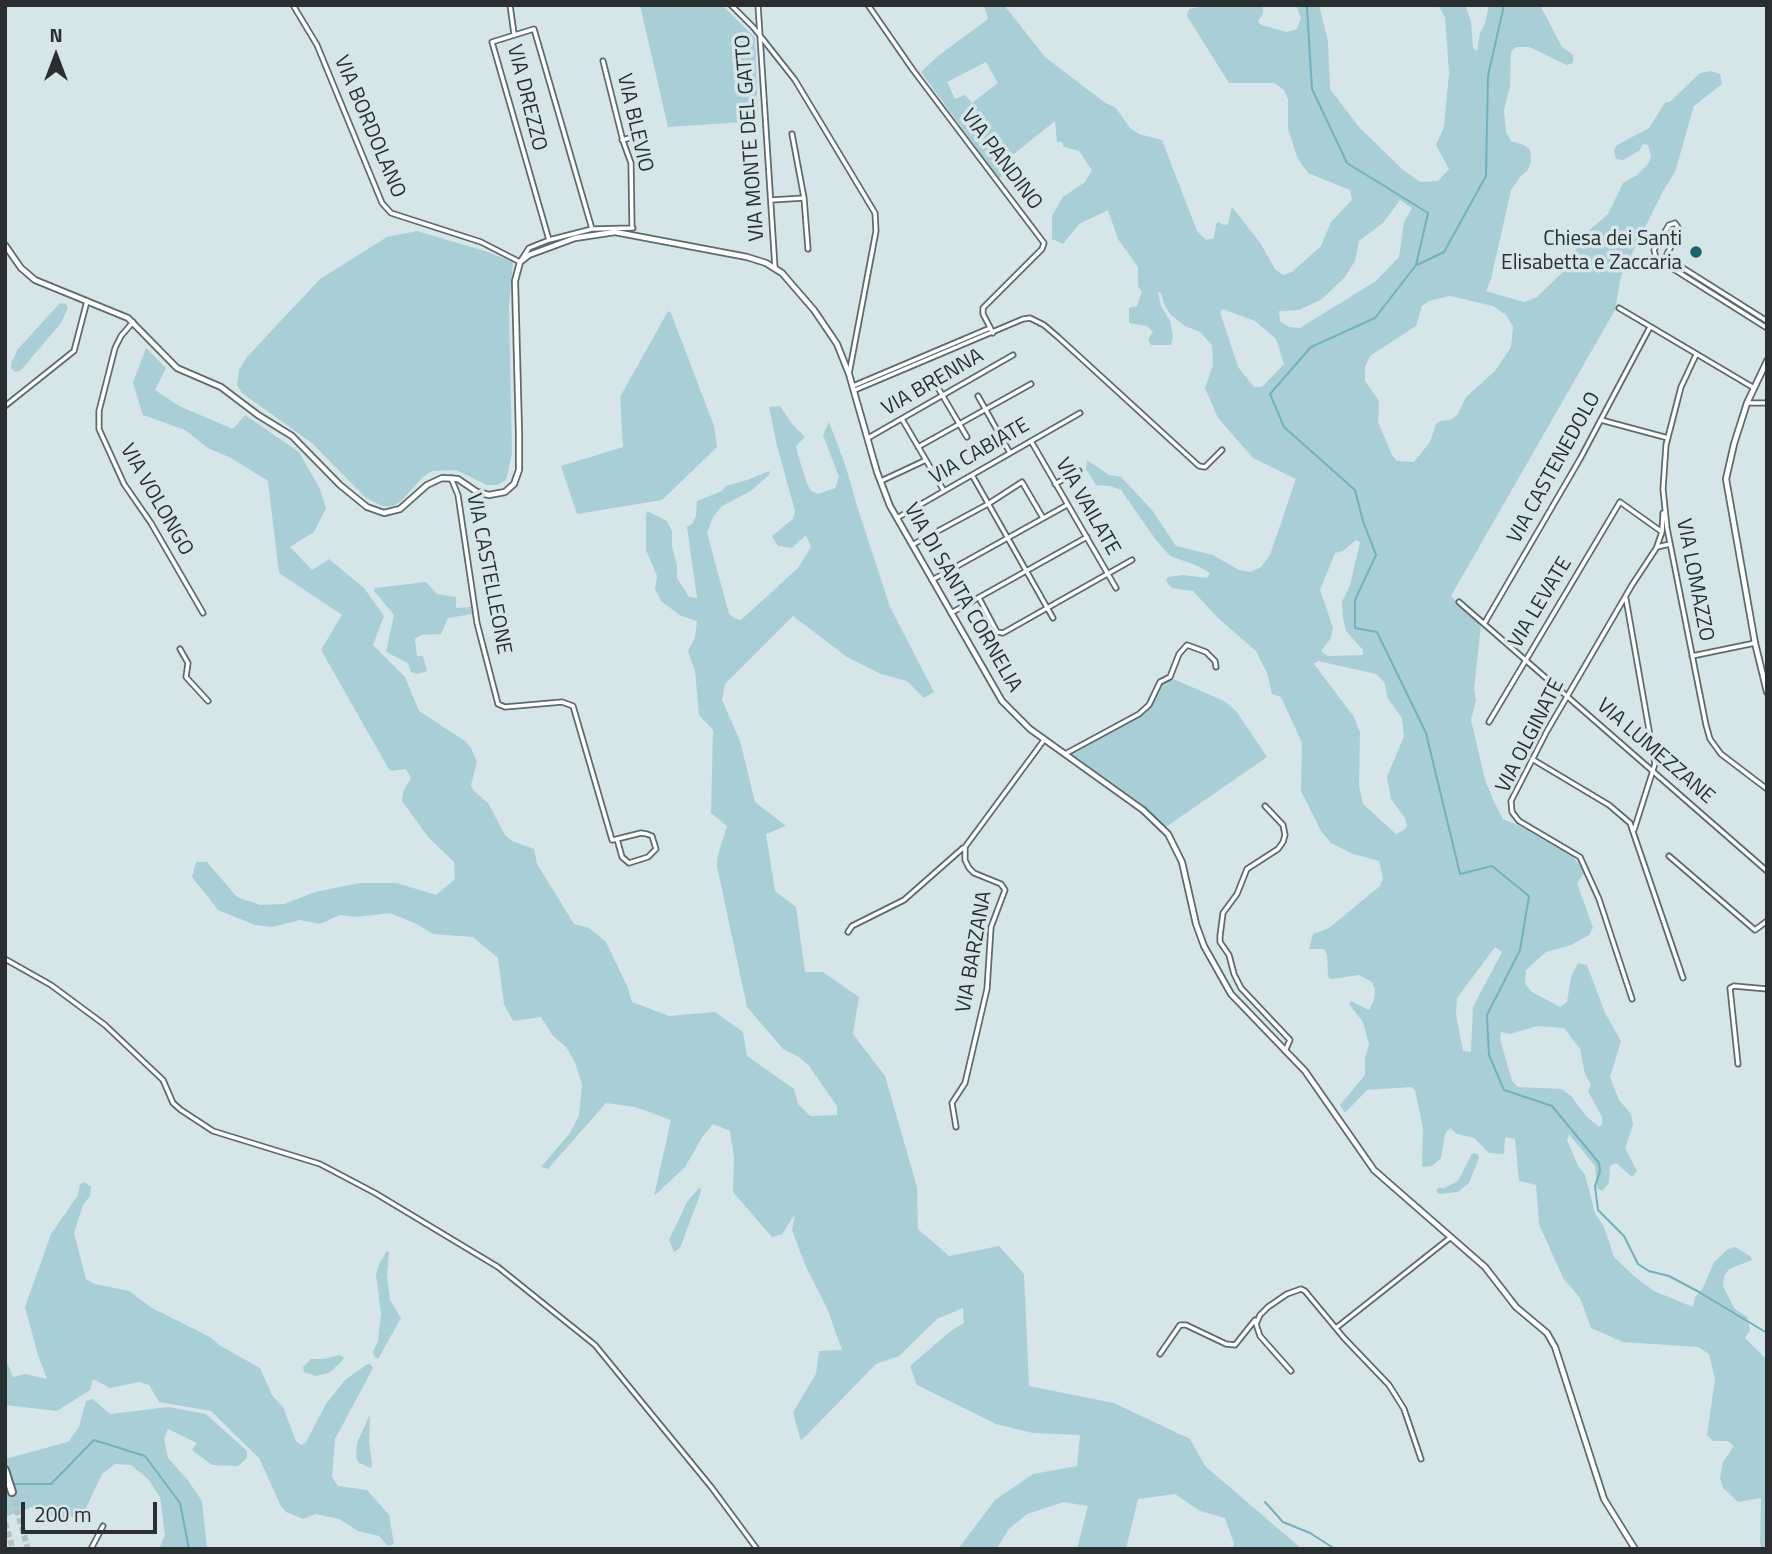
<!DOCTYPE html>
<html>
<head>
<meta charset="utf-8">
<style>
  body { margin:0 }
  #map { position:relative; width:1772px; height:1554px; overflow:hidden; background:#d6e5e8; font-family:"Titillium Web",sans-serif }
  canvas { display:block }
  .frame { position:absolute; inset:0; border:7px solid #292f30; pointer-events:none }
  .north { position:absolute; left:21px; top:21px; width:70px; height:70px; -webkit-text-stroke:5px #d6e5e8; paint-order:stroke; rotate:0deg; font-size:19px; font-weight:700; line-height:28px; text-align:center; color:#292f30 }
  .north::after { content:''; display:block; margin:auto; width:24px; height:32px; background:#292f30; clip-path:polygon(50% 0,100% 100%,50% 72%,0 100%) }
  .scale { position:absolute; left:21px; top:1502px; width:136px; height:32px; box-sizing:border-box; border:4px solid #292f30; border-top:0; padding-left:9px; font-size:21px; line-height:24px; white-space:nowrap; color:#292f30; -webkit-text-stroke:5px #d6e5e8; paint-order:stroke }
</style>
</head>
<body>
<div id="map">
<canvas width="1772" height="1554"></canvas>
<div class="frame"></div>
<div class="north">N</div>
<div class="scale">200 m</div>
</div>
<script>
const context = document.querySelector('canvas').getContext('2d');
context.lineJoin = 'round';
function fillPath(path, color) { context.fillStyle = color; context.fill(path, 'evenodd'); }
const shape = rows => new Path2D(rows.map(r => 'M' + r).join(''));
function strokePath(path, color, width, dash) { context.strokeStyle = color; context.lineWidth = width; context.lineCap = dash ? 'butt' : 'round'; context.setLineDash(dash || []); context.stroke(path); }
function drawText(font, color, halo, rows, align = 'center') {
  context.font = font + ' "Titillium Web",sans-serif'; context.lineWidth = 7; context.setLineDash([]); context.textBaseline = 'middle'; context.strokeStyle = halo; context.fillStyle = color; for (const [text, x, y, turn = 0] of rows) {
    context.save(); context.translate(x, y); context.rotate((+turn || 0) * Math.PI / 180); context.textAlign = isNaN(turn) ? turn : align; if (halo) context.strokeText(text, 0, 0); context.fillText(text, 0, 0); context.restore();
  }
}
fillPath(shape([
  [640,5,722,5,755,38,758,121,668,127],
  [984,5,1004,5,1045,57,1104,102,1116,108,1130,128,1139,134,1162,140,1197,231,1206,240,1214,238,1216,224,1218,222,1224,225,1228,224,1232,207,1261,244,1275,269,1283,275,1292,272,1321,246,1331,222,1352,200,1350,190,1308,173,1298,159,1288,129,1288,99,1284,90,1274,83,1229,83,1187,16,1189,9,1209,5,1263,5,1263,14,1258,21,1261,25,1287,32,1297,29,1301,18,1296,5,1319,5,1328,42,1330,89,1359,127,1401,168,1420,182,1438,181,1449,169,1436,145,1444,127,1449,73,1445,17,1438,5,1465,5,1471,21,1473,48,1477,51,1480,33,1485,23,1489,5,1540,5,1562,47,1573,55,1573,63,1567,65,1529,47,1516,47,1511,52,1510,86,1504,110,1506,132,1511,141,1526,146,1530,150,1531,162,1528,170,1520,177,1511,190,1491,279,1486,291,1524,302,1537,297,1565,270,1575,254,1578,240,1608,214,1623,183,1637,175,1649,163,1651,155,1648,145,1643,144,1639,151,1623,160,1616,159,1614,150,1617,145,1649,128,1665,103,1670,102,1700,73,1711,71,1720,74,1722,84,1694,106,1675,172,1663,191,1621,276,1615,310,1451,596,1481,624,1474,690,1476,700,1471,720,1485,780,1494,802,1503,819,1518,825,1573,857,1585,872,1577,883,1593,928,1589,935,1571,945,1546,952,1526,970,1525,984,1532,992,1560,1007,1567,1002,1571,977,1578,963,1587,965,1605,1013,1621,1041,1610,1077,1619,1100,1631,1114,1633,1125,1625,1148,1637,1171,1632,1177,1616,1163,1610,1166,1609,1183,1602,1191,1597,1188,1595,1166,1569,1134,1567,1140,1578,1166,1585,1175,1595,1213,1604,1227,1614,1257,1635,1277,1654,1291,1693,1307,1695,1297,1703,1288,1714,1262,1728,1249,1735,1247,1750,1256,1752,1260,1729,1269,1724,1276,1723,1286,1734,1308,1747,1317,1750,1330,1745,1338,1765,1358,1767,1363,1767,1549,1762,1549,1760,1544,1761,1498,1738,1502,1723,1488,1720,1478,1723,1462,1734,1446,1728,1441,1713,1441,1707,1435,1715,1379,1709,1354,1698,1347,1623,1342,1591,1328,1580,1298,1563,1278,1539,1224,1536,1185,1519,1181,1515,1139,1505,1137,1504,1154,1489,1153,1474,1138,1457,1134,1450,1128,1445,1134,1441,1158,1432,1166,1422,1167,1423,1128,1415,1090,1411,1087,1367,1090,1345,1113,1340,1105,1365,1075,1365,1058,1369,1044,1363,1022,1349,1004,1351,1001,1369,1010,1374,1000,1375,989,1372,982,1359,975,1331,979,1328,976,1327,955,1324,949,1309,949,1313,934,1329,928,1380,886,1383,878,1379,861,1353,854,1331,843,1321,831,1301,791,1302,743,1281,697,1272,694,1267,673,1256,651,1218,618,1193,591,1172,588,1166,581,1168,577,1183,575,1207,578,1210,573,1198,566,1170,556,1156,540,1121,490,1110,486,1096,485,1086,469,1087,460,1109,475,1121,477,1152,510,1176,546,1213,555,1239,570,1250,572,1261,567,1270,555,1296,479,1253,458,1218,418,1205,388,1213,365,1212,345,1200,332,1185,326,1171,315,1165,306,1161,293,1158,292,1161,306,1170,321,1173,336,1171,345,1151,345,1148,339,1153,332,1147,326,1129,323,1129,308,1137,306,1142,292,1138,286,1138,267,1118,239,1108,210,1079,224,1063,244,1052,239,1052,216,1063,197,1085,182,1092,170,1079,151,1064,147,1062,142,1057,142,1055,121,1000,165,1002,176,999,179,921,72,938,56,988,19],
  [986,62,998,83,972,103,965,95,955,99,947,82],
  [1400,200,1412,208,1404,222,1399,257,1376,281,1300,328,1289,327,1280,321,1279,311,1299,310,1322,299,1345,277,1355,261,1359,241,1383,223],
  [1450,296,1493,306,1506,315,1513,327,1511,347,1495,371,1466,397,1458,414,1450,420,1440,421,1436,424,1430,442,1414,462,1397,461,1392,455,1378,422,1379,401,1365,381,1365,367,1370,356,1416,326,1422,306,1429,301],
  [1223,309,1255,321,1276,339,1284,364,1262,387,1254,387,1238,367,1220,312],
  [1356,540,1360,542,1350,585,1342,602,1343,618,1346,631,1363,650,1363,655,1328,656,1321,651,1331,638,1333,628,1320,590,1335,553,1343,551],
  [1318,661,1376,674,1385,683,1387,697,1402,718,1404,736,1387,777,1391,799,1405,818,1407,826,1404,830,1396,834,1363,804,1359,786,1360,733,1354,717,1314,664],
  [1495,947,1502,952,1473,1007,1471,1052,1463,1051,1456,1015,1457,998],
  [1537,1026,1564,1028,1580,1049,1585,1074,1591,1085,1588,1091,1602,1117,1602,1124,1599,1127,1586,1116,1571,1096,1562,1089,1518,1087,1512,1081,1500,1039,1501,1032,1510,1034],
  [417,231,488,252,513,262,509,306,512,453,506,480,497,485,487,485,456,470,432,471,424,476,401,501,393,506,382,506,366,498,312,443,242,393,237,385,239,370,247,357,320,279,387,237],
  [60,303,66,304,68,308,61,323,21,370,15,372,11,368,12,361,18,349],
  [668,311,671,313,714,426,717,447,662,500,577,514,561,466,623,447,620,397],
  [146,348,166,368,155,390,179,406,233,429,245,415,299,452,319,487,326,508,314,532,290,547,312,570,329,559,364,588,384,616,373,645,405,677,419,711,465,741,471,748,477,762,471,785,473,790,488,803,505,835,512,841,534,849,537,864,574,924,589,928,606,942,628,988,632,1002,669,1016,715,1012,743,1032,747,1056,794,1089,798,1104,810,1116,837,1115,837,1106,809,1066,799,1057,783,1049,747,1007,717,866,718,855,727,826,711,813,713,730,699,715,695,671,688,651,695,637,697,621,681,616,661,601,655,589,657,576,646,550,646,517,647,511,667,521,672,531,672,547,677,565,677,578,689,597,697,598,687,527,692,524,696,516,697,501,722,491,726,486,747,480,769,471,770,474,751,491,722,506,713,517,707,533,729,614,736,619,741,620,798,568,811,547,806,535,792,548,778,546,772,536,793,519,795,511,777,446,769,407,780,406,792,424,805,437,796,446,798,455,807,484,811,491,818,494,835,488,839,477,823,435,829,422,845,464,857,506,890,607,934,692,924,698,907,681,881,674,847,657,793,616,725,684,722,700,740,741,755,802,786,826,766,834,775,891,796,907,805,972,823,972,859,997,853,1034,885,1076,917,1187,918,1229,949,1256,999,1246,1024,1274,1029,1386,1114,1403,1190,1439,1205,1466,1302,1549,1233,1549,1234,1544,1225,1518,1200,1511,1175,1494,1138,1499,1126,1549,1077,1549,1088,1506,1063,1502,1027,1514,1009,1529,996,1549,958,1549,995,1500,1033,1474,1077,1466,1080,1435,1033,1433,996,1424,917,1385,910,1366,952,1330,964,1323,963,1308,937,1319,899,1356,876,1364,801,1441,793,1412,816,1374,819,1351,842,1350,827,1308,806,1267,792,1230,795,1214,782,1234,772,1237,733,1192,734,1157,730,1131,713,1124,703,1136,685,1167,654,1196,671,1120,635,1107,606,1103,548,1169,541,1167,570,1133,579,1115,582,1084,575,1062,566,1047,553,1036,541,1017,513,1021,504,1004,498,958,473,937,433,934,417,924,390,913,356,917,340,915,320,924,300,920,272,927,255,925,218,910,192,877,196,862,207,862,237,897,260,905,284,904,315,892,360,883,397,883,436,895,455,879,454,862,429,838,402,801,403,792,411,778,406,769,390,771,321,650,342,615,279,573,268,481,231,458,208,448,185,430,143,415,133,383],
  [426,582,437,594,456,597,456,608,471,607,472,614,448,618,441,634,421,635,415,639,417,656,423,656,427,671,417,674,411,672,408,663,386,652,394,615,374,591,375,588],
  [1171,678,1224,701,1236,711,1267,757,1166,827,1143,805,1071,754,1136,719,1146,712,1161,684],
  [1474,1153,1478,1154,1479,1158,1469,1183,1458,1192,1439,1194,1436,1191,1438,1188,1444,1188,1458,1181,1471,1155],
  [85,1182,91,1187,90,1196,83,1205,74,1233,86,1279,95,1284,129,1291,152,1308,210,1337,219,1345,260,1368,272,1395,283,1407,296,1441,301,1445,306,1442,326,1404,345,1380,366,1365,370,1364,373,1368,335,1439,332,1477,338,1486,367,1490,389,1515,394,1544,388,1546,379,1536,358,1531,339,1519,316,1514,303,1519,286,1512,281,1506,259,1458,211,1411,159,1402,149,1385,139,1382,110,1388,93,1379,90,1390,57,1411,5,1405,5,1357,13,1377,25,1374,47,1379,38,1355,25,1307,51,1234,78,1195,80,1184],
  [700,1187,701,1192,680,1248,674,1252,669,1240,687,1202],
  [387,1251,389,1252,387,1276,390,1300,401,1318,378,1359,374,1356,373,1352,378,1341,381,1313,376,1275,379,1264],
  [339,1355,344,1357,342,1361,329,1373,316,1376,304,1372,303,1367,311,1359,324,1359],
  [93,1399,110,1414,168,1407,206,1414,247,1451,247,1458,238,1466,212,1465,192,1450,197,1443,168,1429,164,1439,168,1458,187,1479,202,1501,207,1549,159,1549,165,1535,160,1497,148,1479,131,1465,115,1464,102,1474,84,1512,77,1516,54,1519,47,1511,32,1507,5,1517,5,1459,68,1442,79,1427,86,1401],
  [370,1414,369,1440,372,1465,371,1468,359,1463,356,1458,357,1443]
]), '#a8cfd5');
strokePath(shape([
  [1305,5,1307,7,1312,89,1347,163,1428,213,1416,265,1375,318,1311,347,1270,394,1284,427,1355,490,1363,521,1376,555,1355,600,1355,628,1377,632,1426,733,1460,874,1492,866,1529,896,1520,950,1487,1015,1489,1055,1504,1090,1552,1106,1599,1163,1600,1171,1595,1186,1598,1210,1624,1236,1638,1264,1649,1271,1669,1276,1699,1292,1767,1333],
  [1417,265,1444,252,1486,176,1488,76,1504,5],
  [13,1484,51,1484,94,1440,145,1456,180,1503,189,1549],
  [1265,1502,1283,1522,1310,1533,1335,1549]
]), '#70b3be', 2);
strokePath(shape([
  [12,1492,28,1549],
  [5,1523,13,1549]
]), '#b3c1c3', 6, [6, 3]);
const minor = shape([
  [293,5,317,45,382,203,391,213,481,242,520,262,529,248,549,240,592,229,633,228],
  [510,5,514,34],
  [731,5,754,28,795,80,875,213,876,231,849,374],
  [758,5,775,268],
  [868,5,913,70,1044,243,1042,249,983,308,983,314,993,333],
  [603,61,623,141,631,163,632,228],
  [792,134,804,198,808,249],
  [622,140,645,134],
  [771,200,804,198],
  [549,240,492,42,534,29,592,229],
  [1619,308,1754,388],
  [1767,321,1667,258,1667,254,1680,230,1675,223,1669,225,1654,250,1656,258,1767,328],
  [133,322,121,336,115,348,99,411,99,429,124,484,151,523,203,613],
  [1696,355,1681,387,1666,445,1663,489,1667,528,1706,725,1710,739,1721,754,1767,789],
  [931,376,967,437],
  [853,386,990,328],
  [855,390,1023,319,1030,318,1044,325,1058,337,1199,466,1205,467,1222,450],
  [978,396,1010,453],
  [1747,403,1767,403],
  [5,406,74,351,87,301],
  [902,419,944,491],
  [1601,420,1668,438],
  [868,438,1013,355],
  [1031,441,1116,588],
  [918,447,1031,384],
  [972,475,1053,618],
  [451,478,458,495,477,623,498,704,505,707,562,702,573,706,612,840,617,839,641,833,647,834,652,836,656,849,648,857,629,863,622,857,617,839],
  [881,481,926,460],
  [1055,484,1079,471],
  [897,518,1080,413],
  [912,545,988,504,1022,482,1043,518],
  [1657,546,1662,532,1663,513],
  [932,580,1067,505],
  [979,598,997,632,1003,633,1132,560],
  [1626,599,1655,764,1634,830],
  [1459,602,1767,871],
  [951,613,1087,537],
  [1484,624,1580,459,1650,327],
  [180,649,188,663,186,677,208,701],
  [1692,656,1755,643],
  [1489,722,1620,502,1662,532],
  [1065,754,1139,714,1149,705,1160,682,1170,677,1179,654,1187,645,1206,652,1215,661,1216,667],
  [1532,759,1609,805,1630,823,1683,978],
  [1265,806,1283,825,1285,835,1283,842,1278,849,1247,869,1237,894,1223,913,1220,936,1220,942,1229,955,1234,974,1241,988,1290,1040,1285,1051],
  [1669,856,1755,930,1767,921],
  [848,932,852,926,904,900,963,848],
  [5,959,51,985,105,1025,163,1080,173,1103,181,1110,213,1131,320,1164,375,1193,498,1267,595,1345,712,1488,757,1549],
  [1632,999,1599,899,1580,857,1519,821,1512,812,1511,801,1547,731,1632,585,1657,547,1670,544],
  [1738,1064,1730,988,1734,986,1767,989],
  [956,1127,952,1103,965,1083,987,989,991,927,1005,890,1001,884,974,873,969,868,965,860,965,847,1044,740],
  [1336,1328,1451,1237],
  [1160,1354,1180,1325,1186,1325,1226,1344,1235,1345,1255,1320],
  [1291,1371,1260,1336,1256,1324,1260,1315,1268,1307,1287,1294,1301,1289,1305,1291,1344,1338,1389,1385,1404,1409,1421,1459],
  [91,1549,103,1526]
]);
const tertiary = shape([
  [5,245,21,268,35,280,128,318,177,368,221,387,258,415,292,436,340,485,367,507,384,513,400,509,427,485,442,478,458,479,477,492,489,495,505,492,514,484,519,470,519,433,515,281,520,262,529,255,575,238,615,232,747,257,766,263,782,273,814,310,837,344,849,374,877,472,890,506,1002,701,1030,729,1143,810,1168,834,1182,862,1196,924,1204,946,1231,994,1305,1071,1374,1170,1485,1267,1516,1307,1547,1333,1555,1347,1604,1499,1635,1549],
  [1767,361,1747,403,1734,444,1726,479,1755,643,1767,692]
]);
const trunk = shape([
  [5,1470,12,1492]
]);
strokePath(minor, '#5d6b6d', 7);
strokePath(tertiary, '#5d6b6d', 8);
strokePath(trunk, '#5d6b6d', 10);
strokePath(minor, '#fff', 3.5);
strokePath(tertiary, '#fff', 4.5);
strokePath(trunk, '#fff', 6);
for (const [x, y, r, color] of [
  [1696,252,7,"#19656f"]
]) { const dot = new Path2D(); dot.arc(x, y, r, 0, 2 * Math.PI); context.fillStyle = color; context.fill(dot); strokePath(dot, '#d6e5e8', 2.5); }
drawText('21px', '#292f30', '#d6e5e8', [
  ["VIA DREZZO",526,98,76],
  ["VIA BLEVIO",634,123,77],
  ["VIA BORDOLANO",369,127,67],
  ["VIA MONTE DEL GATTO",751,138,-94],
  ["VIA PANDINO",1001,160,53],
  ["VIA BRENNA",933,383,-30],
  ["VIA CABIATE",980,452,-30],
  ["VIA CASTENEDOLO",1555,468,-61],
  ["VIA VOLONGO",156,500,60],
  ["VIA VAILATE",1087,507,60],
  ["VIA CASTELLEONE",488,574,79],
  ["VIA LOMAZZO",1694,580,79],
  ["VIA DI SANTA CORNELIA",962,598,60],
  ["VIA LEVATE",1541,603,-59],
  ["VIA OLGINATE",1531,736,-63],
  ["VIA LUMEZZANE",1655,752,41],
  ["VIA BARZANA",975,952,-80]
]);
drawText('21px', '#292f30', '#d6e5e8', [
  ["Chiesa dei Santi",1682,240],
  ["Elisabetta e Zaccaria",1682,264]
], 'right');
</script>
</body>
</html>
